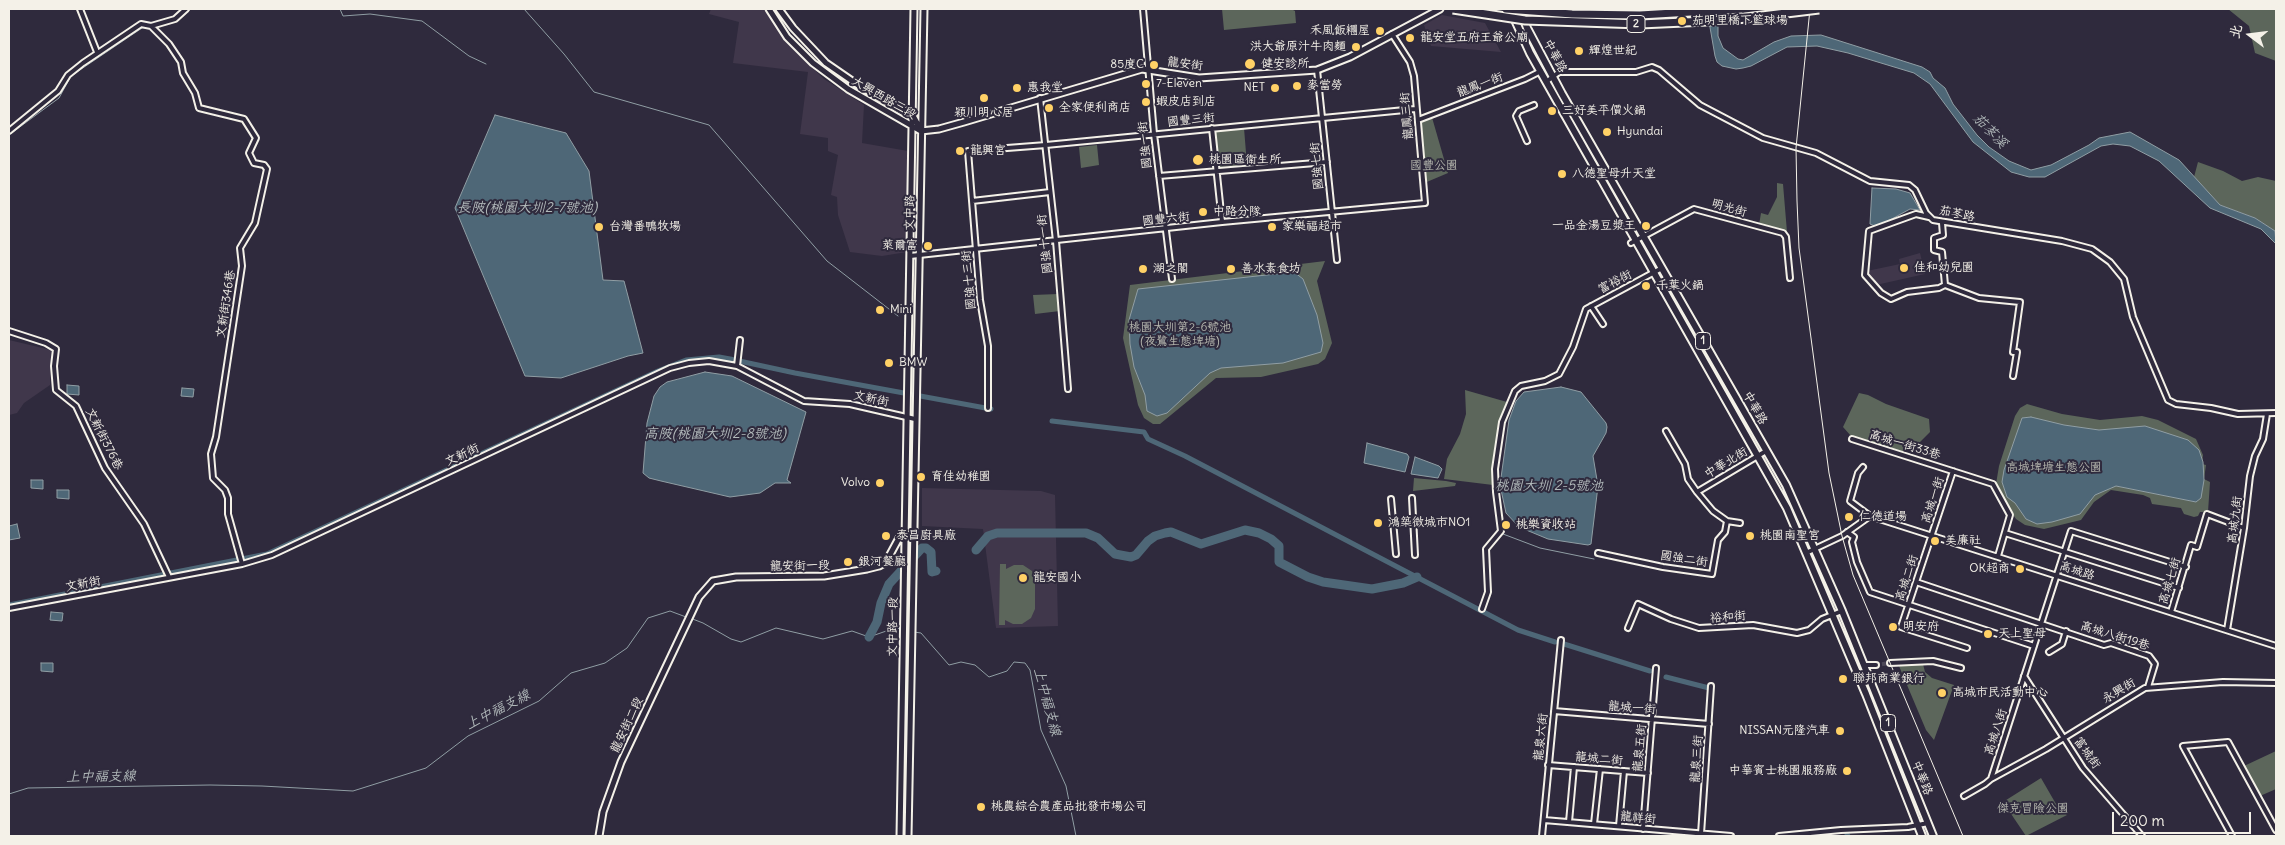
<!DOCTYPE html>
<html>
<head>
<meta charset="utf-8">
<style>
  body { margin:0 }
  #map { position:relative; width:2285px; height:845px; overflow:hidden; background:#2f2a3d; font-family:Delius,"LXGW WenKai TC",sans-serif }
  canvas { display:block }
  .frame { position:absolute; inset:0; border:10px solid #f4f1e8; pointer-events:none }
  .north { position:absolute; left:2225px; top:10px; width:50px; height:50px; -webkit-text-stroke:4px #2f2a3d; paint-order:stroke; rotate:285deg; font-size:14px; font-weight:700; line-height:20px; text-align:center; color:#f4f1e8 }
  .north::after { content:''; display:block; margin:auto; width:18px; height:22px; background:#f4f1e8; clip-path:polygon(50% 0,100% 100%,50% 72%,0 100%) }
  .scale { position:absolute; left:2112px; top:812px; width:139px; height:22px; box-sizing:border-box; border:2px solid #f4f1e8; border-top:0; padding-left:6px; font-size:15px; line-height:18px; white-space:nowrap; color:#f4f1e8; -webkit-text-stroke:4px #2f2a3d; paint-order:stroke }
</style>
</head>
<body>
<div id="map">
<canvas width="2285" height="845"></canvas>
<div class="frame"></div>
<div class="north">北</div>
<div class="scale">200 m</div>
</div>
<script>
const context = document.querySelector('canvas').getContext('2d');
context.lineJoin = 'round';
function fillPath(path, color) { context.fillStyle = color; context.fill(path, 'evenodd'); }
const shape = rows => new Path2D(rows.map(r => 'M' + r).join(''));
function strokePath(path, color, width, dash) { context.strokeStyle = color; context.lineWidth = width; context.lineCap = dash ? 'butt' : 'round'; context.setLineDash(dash || []); context.stroke(path); }
function drawText(font, color, halo, rows, align = 'center') {
  context.font = font + ' Delius,"LXGW WenKai TC",sans-serif'; context.lineWidth = 4; context.setLineDash([]); context.textBaseline = 'middle'; context.strokeStyle = halo; context.fillStyle = color; for (const [text, x, y, turn = 0] of rows) {
    context.save(); context.translate(x, y); context.rotate((+turn || 0) * Math.PI / 180); context.textAlign = isNaN(turn) ? turn : align; if (halo) context.strokeText(text, 0, 0); context.fillText(text, 0, 0); context.restore();
  }
}
fillPath(shape([
  [711,9,764,9,789,45,800,56,824,79,864,105,862,143,908,151,907,252,882,256,850,252,838,215,837,197,831,195,838,155,828,151,828,138,800,134,808,72,733,63,739,22,709,14],
  [1442,15,1485,23,1501,52,1431,46,1424,25],
  [1920,253,1925,274,1876,285,1867,274,1867,271,1900,264,1899,259],
  [9,340,51,350,50,385,24,403,17,413,9,415],
  [922,488,1041,491,1055,495,1058,626,996,628,983,529,922,526]
]), '#40374b');
fillPath(shape([
  [1222,9,1291,9,1295,11,1296,23,1224,30],
  [2228,9,2276,9,2276,61,2255,53,2249,26],
  [1431,114,1448,173,1422,184,1418,120],
  [1244,128,1247,165,1218,167,1214,131],
  [1097,145,1099,165,1081,168,1079,147],
  [2198,162,2223,171,2242,181,2258,177,2276,181,2276,232,2255,218,2220,205,2194,177],
  [1777,183,1783,184,1787,232,1759,225,1761,213,1768,215,1777,197],
  [1325,261,1317,281,1332,343,1325,359,1318,364,1261,377,1216,378,1160,424,1153,424,1144,418,1138,405,1123,338,1130,285],
  [1058,294,1060,311,1035,314,1033,295],
  [1465,390,1507,402,1499,427,1494,455,1493,485,1444,479,1447,459,1460,434,1466,414],
  [1859,393,1868,395,1886,404,1929,419,1930,432,1919,443,1901,452,1851,436,1843,427],
  [2027,404,2062,414,2100,420,2142,416,2158,420,2196,439,2203,455,2202,464,2206,465,2204,479,2210,482,2208,512,2200,512,2198,516,2194,517,2184,514,2181,508,2152,504,2150,498,2143,495,2111,490,2094,502,2081,520,2044,529,2025,525,2016,519,2001,497,1996,484,1999,466,2015,416,2020,408],
  [1414,478,1446,481,1456,483,1455,486,1413,491],
  [1000,564,1006,564,1006,569,1014,565,1023,565,1032,571,1035,576,1035,609,1031,618,1022,624,1013,624,1005,620,1005,625,999,625],
  [1923,664,1925,672,1932,678,1954,685,1934,740,1926,730,1899,666],
  [2276,751,2276,789,2260,796,2244,766],
  [2041,778,2056,804,2067,815,2026,836,2003,802]
]), '#5c665b');
const water = shape([
  [1718,9,1718,36,1723,48,1738,59,1743,60,1774,42,1791,36,1821,35,1922,67,1930,72,1933,78,1945,88,1953,104,1977,135,1989,147,2009,161,2031,170,2051,165,2089,145,2099,138,2130,132,2179,160,2220,205,2255,218,2275,231,2276,244,2261,229,2210,208,2159,161,2130,146,2113,144,2101,146,2045,177,2029,177,2011,172,1973,142,1930,84,1914,73,1848,53,1817,46,1787,47,1751,66,1743,68,1736,69,1722,66,1717,62,1715,56,1707,10,1718,9],
  [495,115,566,133,589,171,603,280,624,281,643,353,628,356,561,378,525,376,455,208,495,115],
  [1872,188,1896,189,1910,193,1920,210,1910,209,1877,227,1870,224,1872,188],
  [1294,272,1303,279,1317,315,1323,343,1321,352,1283,363,1221,368,1210,373,1167,413,1157,416,1147,411,1145,395,1134,367,1130,344,1129,320,1138,289,1294,272],
  [705,372,732,376,806,412,787,480,791,483,775,483,760,493,730,497,661,481,649,478,643,473,647,423,654,396,660,387,667,382,705,372],
  [67,385,79,386,79,395,67,394,67,385],
  [1561,387,1581,392,1606,423,1607,427,1606,433,1593,456,1598,486,1591,544,1588,545,1548,539,1519,527,1506,513,1500,485,1509,420,1516,401,1524,392,1561,387],
  [182,388,194,389,193,397,181,396,182,388],
  [2031,417,2064,425,2099,430,2145,426,2188,440,2199,450,2203,462,2204,480,2201,498,2196,502,2116,486,2095,495,2080,514,2052,522,2037,524,2026,519,2015,503,2007,497,2002,482,2004,470,2022,418,2031,417],
  [1367,443,1407,454,1409,457,1405,472,1364,463,1367,443],
  [1415,457,1439,466,1442,469,1438,478,1411,474,1415,457],
  [31,480,43,480,43,489,31,488,31,480],
  [57,490,69,490,69,499,57,498,57,490],
  [17,524,20,538,9,540,9,526,17,524],
  [51,612,63,613,62,621,50,620,51,612],
  [41,663,53,663,53,672,41,671,41,663]
]);
fillPath(water, '#4e6777');
strokePath(water, '#909ea4', 1);
strokePath(shape([
  [340,9,343,16,370,14,422,21,469,56,486,64],
  [524,9,564,54,594,92,709,125,827,261,898,316],
  [9,135,59,98,71,76,145,26],
  [1489,549,1503,534,1540,548,1594,559],
  [690,618,703,623,731,639,741,642,776,628,823,639,852,631,869,637,895,628,902,629],
  [914,632,921,633,949,665,961,662,975,665,989,677,1007,671,1014,662,1025,663,1030,670,1041,730,1066,786,1076,836],
  [9,794,28,788,210,785,262,786,353,791,426,768,468,736,539,701,571,673,605,663,627,648,648,618,670,611,686,617]
]), '#909ea4', 1);
strokePath(shape([
  [1052,421,1144,432,1148,439,1185,456,1518,630,1555,642],
  [9,605,267,554,658,371,686,360,719,357,730,359,795,373,991,409],
  [1564,644,1650,671],
  [1666,677,1709,688],
  [1847,834,1848,836]
]), '#4e6777', 5);
strokePath(shape([
  [976,550,988,536,997,533,1086,533,1098,538,1115,554,1131,557,1136,555,1148,541,1155,536,1165,533,1171,532,1201,544,1245,530,1259,533,1271,539,1279,546,1279,562,1308,577,1323,582,1372,589,1403,583,1417,577],
  [869,637,877,622,881,603,889,584,922,548,926,548,931,552,932,572,936,571]
]), '#4e6777', 9);
strokePath(shape([
  [1876,665,1890,663]
]), '#4d4857', 4, [4, 2]);
const minor = shape([
  [80,9,97,52],
  [1143,9,1154,134,1172,279],
  [151,26,175,19,186,9],
  [1317,70,1337,260],
  [1546,82,1559,72,1636,72,1652,67,1659,70,1700,105,1763,138,1816,153,1870,181,1909,185,1915,190,1926,213,1933,220,2062,241,2092,249,2110,262,2124,279,2133,317,2168,400,2176,404,2211,408,2238,414,2276,413],
  [1040,98,1056,241,1068,389],
  [1418,120,1525,79,1541,71],
  [1212,128,1222,222],
  [9,131,58,91,68,75,83,63,141,24,151,26,169,44,181,62,183,73,195,93,199,108,244,119,256,138,249,153,254,163,264,165,267,169,255,223,240,248,242,266,216,437,211,454,213,478,225,490,228,498,228,514,242,564],
  [1527,141,1516,116,1519,111,1534,105],
  [1159,176,1327,162],
  [972,201,1050,192],
  [1929,217,1916,214,1869,231,1865,275,1881,293,1891,299,1907,292,1939,288,1945,285],
  [1942,223,1943,235,1934,238,1934,250,1942,252,1945,285,1979,298,2020,302,2013,352,2017,352,2013,376],
  [1631,243,1694,209,1783,233,1786,237,1790,278],
  [910,256,1222,222,1425,203,1414,76,1410,62,1392,34],
  [1591,306,1603,324],
  [9,331,46,343,56,349,54,366,56,390,76,406,105,468,144,524,169,577],
  [737,366,740,340],
  [988,408,988,346,980,300,968,151,1046,145,1415,109],
  [1666,431,1685,464,1688,479,1697,492,1713,511,1727,521,1740,523],
  [1852,439,1993,484,2010,515,1998,556],
  [1863,467,1858,473,1850,501,1870,516],
  [1953,471,1901,627,1967,648],
  [1697,492,1766,451],
  [1412,498,1415,555],
  [1391,499,1396,554],
  [1847,532,1854,537,1852,542,1857,562,1870,592,2034,646],
  [2005,533,2179,588],
  [1598,553,1663,567,1712,574,1718,540,1725,532,1727,521],
  [1806,553,1842,536,1870,516,2276,646],
  [1916,582,2104,645,2111,643,2149,656,2155,664,2148,687],
  [9,608,242,564,272,555,670,368,689,363,709,361,737,366,804,401,850,404,915,419],
  [1482,609,1488,592,1486,549,1501,531,1496,492,1495,469,1502,422,1515,391,1521,386,1545,381,1559,374,1573,347,1586,309,1662,268],
  [2171,612,2191,545,2197,547,2207,514,2244,528],
  [1628,628,1638,604,1671,619,1699,628,1753,625,1797,633,1809,630,1822,619,1842,611],
  [2227,630,2244,528,2250,476,2255,456,2263,439,2267,414],
  [2049,652,2062,644,2066,631],
  [1890,663,1933,661,1961,668],
  [1864,665,1876,665],
  [2024,676,2083,768,2142,836],
  [1554,711,1709,724],
  [1548,765,1648,773],
  [1991,779,2046,749,2145,688,2223,682,2276,683],
  [1964,796,1985,784,1991,779,2071,531,2186,567],
  [1544,820,1731,836],
  [1569,822,1574,767],
  [1594,824,1600,769],
  [1619,826,1624,771],
  [1643,829,1656,668],
  [1701,834,1711,686],
  [1542,836,1561,640],
  [1779,836,1841,830,1908,827,1928,823],
  [2232,836,2183,746,2228,742,2276,830]
]);
const tertiary = shape([
  [769,9,787,37,813,63,848,89,921,131],
  [779,9,793,28,826,63,858,85,912,114,921,130],
  [921,131,939,129,964,122,1142,69,1199,78,1317,70,1350,57,1440,9],
  [599,836,603,812,621,762,699,597,713,581,736,577,824,576,867,569,879,566,886,562,899,538,907,537],
  [900,836,914,9],
  [908,836,924,9]
]);
const primary = shape([
  [1510,9,1530,53,1787,508,1866,694,1922,836],
  [1520,9,1527,28,1562,94,1786,485,1842,611,1933,836]
]);
strokePath(minor, '#f4f1e8', 8);
strokePath(tertiary, '#f4f1e8', 9);
strokePath(primary, '#f4f1e8', 10);
strokePath(minor, '#2f2a3d', 4);
strokePath(tertiary, '#2f2a3d', 5);
strokePath(primary, '#2f2a3d', 6);
strokePath(shape([
  [1810,9,1796,148,1797,201,1799,248,1829,473,1842,536,1853,575,1963,836]
]), '#f4f1e8', 1);
const motorwayBridge = shape([
  [1453,9,1525,20,1640,24,1729,20,1819,9],
  [1506,9,1572,14,1640,15,1742,9]
]);
strokePath(motorwayBridge, '#f4f1e8', 11, []);
strokePath(motorwayBridge, '#2f2a3d', 7);
for (const [x, y, r, color] of [
  [1682,21,5,"#ffd166"],
  [1380,31,5,"#ffd166"],
  [1410,38,5,"#ffd166"],
  [1356,47,5,"#ffd166"],
  [1579,51,5,"#ffd166"],
  [1250,64,6,"#ffd166"],
  [1154,65,5,"#ffd166"],
  [1146,84,5,"#ffd166"],
  [1297,86,5,"#ffd166"],
  [1017,88,5,"#ffd166"],
  [1275,88,5,"#ffd166"],
  [984,98,5,"#ffd166"],
  [1146,102,5,"#ffd166"],
  [1049,108,5,"#ffd166"],
  [1552,111,5,"#ffd166"],
  [1607,132,5,"#ffd166"],
  [960,151,5,"#ffd166"],
  [1198,160,6,"#ffd166"],
  [1562,174,5,"#ffd166"],
  [1203,212,5,"#ffd166"],
  [1646,226,5,"#ffd166"],
  [599,227,5,"#ffd166"],
  [1272,227,5,"#ffd166"],
  [928,246,5,"#ffd166"],
  [1904,268,5,"#ffd166"],
  [1143,269,5,"#ffd166"],
  [1231,269,5,"#ffd166"],
  [1646,286,5,"#ffd166"],
  [880,310,5,"#ffd166"],
  [889,363,5,"#ffd166"],
  [921,477,5,"#ffd166"],
  [880,483,5,"#ffd166"],
  [1849,517,5,"#ffd166"],
  [1378,523,5,"#ffd166"],
  [1506,525,5,"#ffd166"],
  [886,536,5,"#ffd166"],
  [1750,536,5,"#ffd166"],
  [1935,541,5,"#ffd166"],
  [848,562,5,"#ffd166"],
  [2020,569,5,"#ffd166"],
  [1023,578,5,"#ffd166"],
  [1893,627,5,"#ffd166"],
  [1988,634,5,"#ffd166"],
  [1843,679,5,"#ffd166"],
  [1942,693,5,"#ffd166"],
  [1840,731,5,"#ffd166"],
  [1847,771,5,"#ffd166"],
  [981,807,5,"#ffd166"]
]) { const dot = new Path2D(); dot.arc(x, y, r, 0, 2 * Math.PI); context.fillStyle = color; context.fill(dot); strokePath(dot, '#2f2a3d', 2); }
for (const [x, y, w] of [
  [1636,24,18],
  [1703,341,15],
  [1888,723,15]
]) { const box = new Path2D(); box.roundRect(x - w / 2, y - 8.5, w, 17, 4); context.fillStyle = '#2f2a3d'; context.fill(box); strokePath(box, '#f4f1e8', 1); }
drawText('bold 11px', '#f4f1e8', null, [
  ["2",1636,24],
  ["1",1703,341],
  ["1",1888,723]
]);
drawText('12px', '#f4f1e8', '#2f2a3d', [
  ["茄明里橋下籃球場",1692,21],
  ["禾風飯糰屋",1370,31,"right"],
  ["龍安堂五府王爺公廟",1420,38],
  ["洪大爺原汁牛肉麵",1346,47,"right"],
  ["輝煌世紀",1589,51],
  ["健安診所",1261,64],
  ["85度C",1144,65,"right"],
  ["7-Eleven",1156,84],
  ["麥當勞",1307,86],
  ["惠我堂",1027,88],
  ["NET",1265,88,"right"],
  ["蝦皮店到店",1156,102],
  ["全家便利商店",1059,108],
  ["三好美平價火鍋",1562,111],
  ["穎川明心居",984,113,"center"],
  ["Hyundai",1617,132],
  ["龍興宮",970,151],
  ["桃園區衛生所",1209,160],
  ["八德聖母升天堂",1572,174],
  ["中路分隊",1213,212],
  ["一品金湯豆漿王",1636,226,"right"],
  ["台灣番鴨牧場",609,227],
  ["家樂福超市",1282,227],
  ["萊爾富",918,246,"right"],
  ["佳和幼兒園",1914,268],
  ["湖之閣",1153,269],
  ["善水素食坊",1241,269],
  ["千葉火鍋",1656,286],
  ["Mini",890,310],
  ["BMW",899,363],
  ["育佳幼稚園",931,477],
  ["Volvo",870,483,"right"],
  ["仁德道場",1859,517],
  ["鴻築微城市NO1",1388,523],
  ["桃樂資收站",1516,525],
  ["泰昌廚具廠",896,536],
  ["桃園南聖宮",1760,536],
  ["美廉社",1945,541],
  ["銀河餐廳",858,562],
  ["OK超商",2010,569,"right"],
  ["龍安國小",1033,578],
  ["明安府",1903,627],
  ["天上聖母",1998,634],
  ["聯邦商業銀行",1853,679],
  ["高城市民活動中心",1952,693],
  ["NISSAN元隆汽車",1830,731,"right"],
  ["中華賓士桃園服務廠",1837,771,"right"],
  ["桃農綜合農產品批發市場公司",991,807]
], 'left');
drawText('12px', '#f4f1e8', '#2f2a3d', [
  ["中華路",1555,56,62],
  ["龍安街",1185,64,7],
  ["龍鳳一街",1480,85,-21],
  ["大興西路三段",884,98,30],
  ["龍鳳三街",1407,116,-95],
  ["國豐三街",1191,120,-6],
  ["國強一街",1145,145,-96],
  ["國強七街",1317,166,-95],
  ["明光街",1729,208,16],
  ["文中路",910,213,-89],
  ["茄苳路",1957,214,12],
  ["國豐六街",1166,219,-6],
  ["國強十一街",1045,244,-96],
  ["國強十三街",969,280,-95],
  ["富裕街",1615,282,-28],
  ["文新街346巷",226,304,-81],
  ["文新街",871,399,12],
  ["中華路",1755,408,60],
  ["文新街376巷",104,439,63],
  ["高城一街33巷",1905,445,17],
  ["文新街",462,455,-25],
  ["中華北街",1726,463,-31],
  ["高城一街",1933,500,-72],
  ["高城九街",2235,520,-83],
  ["國強二街",1684,559,9],
  ["龍安街一段",800,566,-1],
  ["高城路",2077,571,18],
  ["高城二街",1907,578,-72],
  ["高城七街",2170,581,-73],
  ["文新街",83,584,-11],
  ["裕和街",1728,617,-5],
  ["文中路一段",893,627,-89],
  ["高城八街19巷",2115,636,17],
  ["永興街",2119,691,-31],
  ["龍城一街",1632,708,4],
  ["龍安街二段",627,725,-65],
  ["高城八街",1996,732,-72],
  ["龍泉六街",1541,737,-84],
  ["龍泉五街",1640,748,-85],
  ["富城街",2087,753,54],
  ["龍城二街",1599,759,5],
  ["龍泉三街",1697,759,-86],
  ["中華路",1922,778,68],
  ["龍祥街",1638,818,5]
]);
drawText('12px', '#b7b9b0', '#2f2a3d', [
  ["國豐公園",1434,166],
  ["桃園大圳第2-6號池",1180,328],
  ["(夜鷺生態埤塘)",1180,342],
  ["高城埤塘生態公園",2054,468],
  ["傑克冒險公園",2033,809]
]);
drawText('italic 14px', '#b2babb', '#2f2a3d', [
  ["茄苳溪",1990,131,46],
  ["長陂(桃園大圳2-7號池)",527,208],
  ["高陂(桃園大圳2-8號池)",715,434],
  ["桃園大圳 2-5號池",1549,486],
  ["上中福支線",1047,702,75],
  ["上中福支線",498,710,-27],
  ["上中福支線",101,777,-1]
]);
</script>
</body>
</html>
